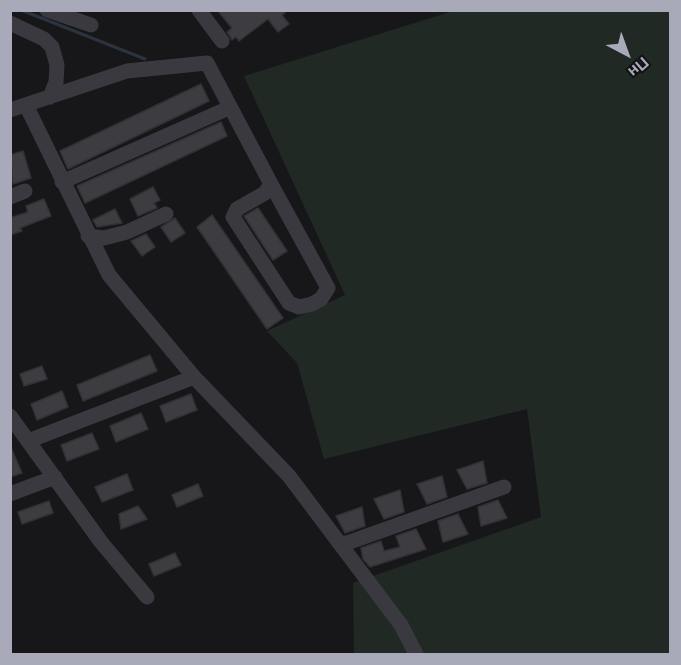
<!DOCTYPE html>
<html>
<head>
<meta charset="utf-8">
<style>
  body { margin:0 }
  #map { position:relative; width:681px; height:665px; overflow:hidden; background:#171719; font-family:Barlow,sans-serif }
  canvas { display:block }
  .frame { position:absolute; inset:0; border:12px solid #a8aaba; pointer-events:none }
  .north { position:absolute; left:597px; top:24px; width:60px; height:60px; -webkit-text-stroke:4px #121214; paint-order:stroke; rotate:139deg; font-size:16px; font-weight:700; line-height:24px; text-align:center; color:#a8aaba }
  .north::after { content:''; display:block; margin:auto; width:21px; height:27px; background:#a8aaba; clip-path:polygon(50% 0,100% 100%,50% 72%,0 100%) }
</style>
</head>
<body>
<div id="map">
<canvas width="681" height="665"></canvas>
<div class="frame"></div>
<div class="north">Пн</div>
</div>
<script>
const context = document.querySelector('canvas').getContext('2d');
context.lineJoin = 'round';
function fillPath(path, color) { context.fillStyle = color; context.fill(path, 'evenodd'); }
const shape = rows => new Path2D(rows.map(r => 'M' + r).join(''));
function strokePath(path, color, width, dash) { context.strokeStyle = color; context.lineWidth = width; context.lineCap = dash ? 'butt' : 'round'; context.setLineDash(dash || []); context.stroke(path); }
fillPath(shape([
  [453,11,670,11,670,654,354,654,353,583,541,517,527,409,324,459,297,363,267,331,345,295,244,76]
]), '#202923');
strokePath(shape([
  [21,10,145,59]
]), '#2c323e', 3);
const building = shape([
  [217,10,288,10,282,15,289,24,278,32,268,19,239,41,236,37,232,40,227,32,232,28,217,10],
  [201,84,209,101,68,169,60,151,201,84],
  [221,122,227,136,85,203,77,186,221,122],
  [23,151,31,178,13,184,10,155,23,151],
  [153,187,160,200,154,203,157,208,138,216,130,199,153,187],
  [44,199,51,216,20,228,22,231,10,235,10,218,28,212,26,206,44,199],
  [258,208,287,251,273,260,244,216,258,208],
  [115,209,122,223,97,227,93,220,115,209],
  [212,215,283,318,267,329,197,227,212,215],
  [175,218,185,233,171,242,161,227,175,218],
  [146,234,155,247,142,256,131,241,146,234],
  [150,355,157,371,83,401,77,385,150,355],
  [42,366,47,379,24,386,20,374,42,366],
  [62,391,68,407,37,420,31,404,62,391],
  [191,394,197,410,166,422,160,406,191,394],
  [141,413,148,429,116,442,110,426,141,413],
  [92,433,99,449,67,461,61,445,92,433],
  [10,445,22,473,10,477,10,445],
  [483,461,487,483,467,489,457,470,483,461],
  [127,474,133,490,102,502,95,487,127,474],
  [442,476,447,497,427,504,417,484,442,476],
  [198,484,203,496,177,507,172,495,198,484],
  [400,490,404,512,384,519,374,499,400,490],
  [498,500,507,518,481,526,478,507,498,500],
  [49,501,53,513,22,524,18,512,49,501],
  [138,506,147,519,121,529,119,514,138,506],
  [362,507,365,526,345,533,336,516,362,507],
  [458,514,468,534,443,542,438,521,458,514],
  [416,529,426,549,370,567,363,559,361,548,381,541,384,551,400,547,396,536,416,529],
  [175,553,181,565,154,576,149,564,175,553]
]);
fillPath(building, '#3c3c41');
strokePath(building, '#323135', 1.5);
strokePath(shape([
  [47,10,91,25],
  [199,10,222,41],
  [10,23,44,39,52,47,57,65,56,82,50,97],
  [26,105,109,275,194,377,289,476,401,625,416,654],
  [10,110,127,71,207,63,271,184,265,193,237,209,233,217,289,303,299,307,312,304,321,299,328,288,271,184],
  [62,182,222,111],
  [10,197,25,191],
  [88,236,104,238,127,232,166,214],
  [10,416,101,542,147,597],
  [28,441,194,377],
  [10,494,55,477],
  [339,543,347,543,504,487]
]), '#3a3940', 15);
</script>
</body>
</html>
